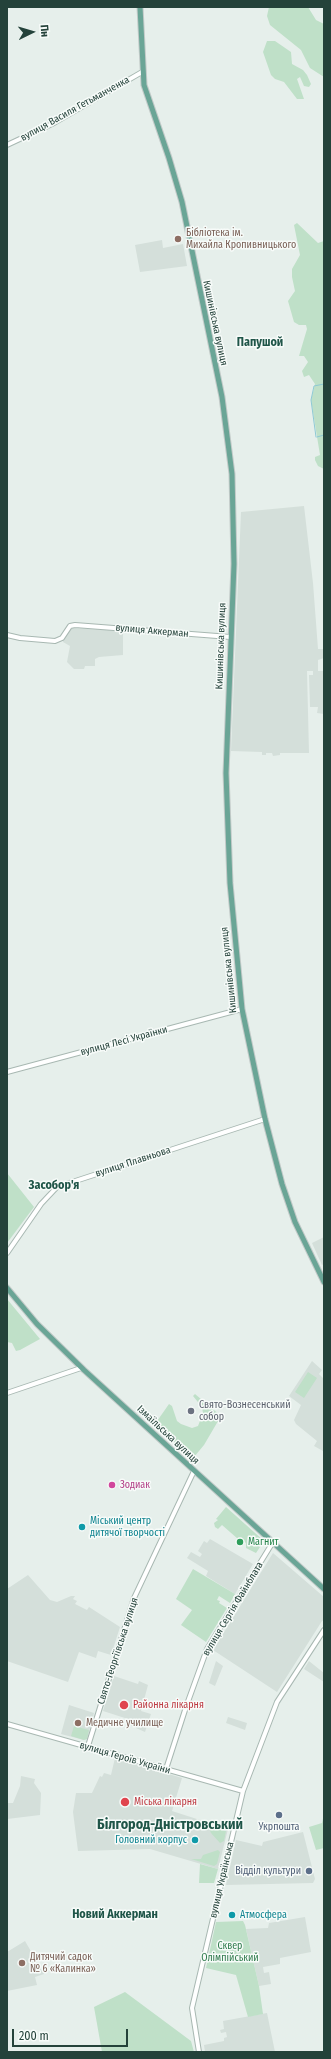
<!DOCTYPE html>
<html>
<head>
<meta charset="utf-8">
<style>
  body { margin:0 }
  #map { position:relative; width:331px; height:2059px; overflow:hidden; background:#e6efeb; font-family:"Fira Sans Condensed",sans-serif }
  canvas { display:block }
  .frame { position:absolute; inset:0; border:8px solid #24423a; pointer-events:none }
  .north { position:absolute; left:12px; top:12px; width:40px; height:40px; -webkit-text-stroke:3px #f7fbf9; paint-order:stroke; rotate:85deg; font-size:11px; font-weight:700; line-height:16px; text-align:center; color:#24423a }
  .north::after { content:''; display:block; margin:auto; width:14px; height:18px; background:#24423a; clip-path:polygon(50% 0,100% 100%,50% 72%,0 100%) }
  .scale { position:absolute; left:12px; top:2029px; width:116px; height:18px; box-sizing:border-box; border:2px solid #24423a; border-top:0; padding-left:5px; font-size:12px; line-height:14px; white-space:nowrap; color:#24423a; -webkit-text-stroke:3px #f7fbf9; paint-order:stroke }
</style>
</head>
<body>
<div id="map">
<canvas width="331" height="2059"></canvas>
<div class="frame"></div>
<div class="north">Пн</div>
<div class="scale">200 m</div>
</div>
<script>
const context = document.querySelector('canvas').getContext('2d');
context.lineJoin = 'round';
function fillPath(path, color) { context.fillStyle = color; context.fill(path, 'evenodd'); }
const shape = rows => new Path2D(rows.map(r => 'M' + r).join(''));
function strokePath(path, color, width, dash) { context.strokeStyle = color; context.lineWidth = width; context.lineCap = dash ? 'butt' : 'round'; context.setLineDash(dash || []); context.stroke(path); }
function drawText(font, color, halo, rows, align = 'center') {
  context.font = font + ' "Fira Sans Condensed",sans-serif'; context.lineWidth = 3; context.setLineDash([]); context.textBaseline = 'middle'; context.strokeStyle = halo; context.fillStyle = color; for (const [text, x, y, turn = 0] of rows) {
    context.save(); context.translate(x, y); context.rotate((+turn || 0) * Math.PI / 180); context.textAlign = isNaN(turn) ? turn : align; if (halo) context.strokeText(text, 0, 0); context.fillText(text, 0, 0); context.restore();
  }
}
fillPath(shape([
  [162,240,163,248,183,244,187,266,140,272,135,245],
  [304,506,313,583,318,649,323,649,324,658,318,660,318,671,324,671,324,714,317,713,318,707,310,707,309,675,313,675,313,671,307,671,309,753,280,753,280,755,273,756,272,753,266,753,266,755,262,755,262,752,231,751,241,512],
  [70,628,123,631,123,655,99,657,95,659,95,666,85,666,84,669,74,669,67,662,70,646,63,642,65,634],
  [324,1237,324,1264,322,1265,312,1243],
  [312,1361,322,1370,319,1374,324,1379,323,1451,314,1446,317,1441,296,1424,294,1420,301,1405,289,1396],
  [210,1539,253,1564,235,1594,206,1576,208,1571,187,1558,191,1552,200,1557,202,1554,198,1551,204,1541,207,1543],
  [273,1553,324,1597,324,1620,322,1621,277,1692,213,1650],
  [28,1575,50,1600,57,1602,71,1596,75,1596,73,1599,77,1601,75,1604,87,1610,89,1607,120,1627,111,1655,98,1651,96,1658,79,1652,68,1682,7,1661,7,1589],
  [216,1661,223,1666,215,1686,209,1683],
  [309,1661,324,1673,324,1682,304,1669],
  [114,1676,138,1684,139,1681,148,1685,141,1711,151,1714,145,1732,127,1724,128,1719,103,1711],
  [69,1705,94,1713,87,1739,84,1740,61,1734],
  [228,1717,247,1723,245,1730,226,1723],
  [115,1758,182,1778,172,1811,228,1829,218,1869,150,1849,78,1851,73,1812,76,1793,92,1793,100,1776,102,1777,104,1773,111,1775],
  [21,1776,35,1779,34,1783,41,1793,40,1815,7,1819,7,1803,13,1803,20,1786],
  [303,1832,315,1879,313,1883,226,1885,236,1840,262,1846,263,1842],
  [305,1917,311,1952,280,1958,280,1964,263,1967,264,1973,269,1972,271,1984,259,1986,246,1929,268,1928,269,1923],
  [25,1941,44,1974,35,1977,37,1985,7,1991,7,1952],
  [267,2013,275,2052,205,2052,204,2045,224,2041,224,2038,227,2037,226,2032,221,2033,220,2030,224,2029,223,2021]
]), '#d4dfda');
fillPath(shape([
  [269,7,308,7,316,20,324,24,324,77,310,68,301,50,270,25,267,16],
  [267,41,275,41,291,52,292,64,303,70,307,75,311,84,309,87,304,86,300,77,297,79,304,99,297,99,284,82,275,79,271,75,263,52],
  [297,223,318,243,324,241,324,469,318,466,315,460,315,457,320,455,311,400,315,384,309,375,304,377,302,371,308,362,304,356,299,356,307,329,306,325,299,325,294,322,288,301,295,291,292,277,292,269,300,255,294,225],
  [7,1173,34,1207,7,1243],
  [7,1299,40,1339,20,1350,16,1351,12,1343,7,1342],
  [308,1372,317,1378,304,1398,295,1392],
  [195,1394,221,1416,204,1445,194,1457,189,1457,155,1424,169,1404,172,1406,177,1421,181,1424,192,1428,198,1426,203,1413,202,1407,193,1396],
  [226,1507,264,1541,256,1553,246,1548,246,1543,240,1538,238,1539,222,1525,218,1529,215,1527,214,1523,218,1520,216,1519],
  [193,1569,235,1594,230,1603,219,1596,217,1600,220,1601,219,1603,227,1608,206,1642,181,1625,192,1610,176,1599],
  [74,1726,89,1730,87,1739,84,1740,71,1736],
  [324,1814,324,1848,316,1850,309,1827,322,1823],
  [203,1822,226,1831,224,1841,220,1843,211,1833,209,1828,201,1825,201,1823],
  [218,1850,220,1852,217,1864,214,1866,191,1859,201,1859,203,1855],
  [200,1864,218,1869,214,1883,199,1883],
  [243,1921,245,1925,259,1986,263,2014,248,2017,236,1975,206,1968,216,1922],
  [125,1992,191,2041,194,2052,102,2052,94,2007]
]), '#bfe0c8');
strokePath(shape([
  [316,437,311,400,314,386,324,384],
  [317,437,324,435]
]), '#8ec9d4', 1);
const tertiary = shape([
  [7,145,54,123,142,72],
  [7,635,20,638,55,641,62,638,70,626,75,625,230,637],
  [7,1072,242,1009],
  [7,1253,41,1204,57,1187,265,1119],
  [7,1393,81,1368],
  [7,1724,243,1791],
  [88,1746,134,1598,194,1471],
  [166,1769,186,1707,207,1649,273,1542],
  [199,2052,192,2008,243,1791,277,1702,324,1630]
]);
const primary = shape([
  [140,7,144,85,169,158,182,202,222,397,232,474,234,564,226,773,230,883,242,1009,265,1119,282,1184,295,1222,324,1282],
  [7,1288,37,1324,84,1370,324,1589]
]);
strokePath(tertiary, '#a8b8b2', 6);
strokePath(primary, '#c2cac8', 7);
strokePath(tertiary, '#fff', 4);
strokePath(primary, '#6aa596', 5);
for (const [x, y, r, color] of [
  [178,239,4,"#8d6e63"],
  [191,1411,4,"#6b7280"],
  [112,1485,4,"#d1479c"],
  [82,1527,4,"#0f9aa8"],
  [240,1542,4,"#2e9e5b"],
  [124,1705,5,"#e0444e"],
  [78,1723,4,"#8d6e63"],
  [125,1802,5,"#e0444e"],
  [279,1815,4,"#5c6f8a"],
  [195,1840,4,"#0f9aa8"],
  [309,1871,4,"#5c6f8a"],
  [232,1915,4,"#0f9aa8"],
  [22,1963,4,"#8d6e63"]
]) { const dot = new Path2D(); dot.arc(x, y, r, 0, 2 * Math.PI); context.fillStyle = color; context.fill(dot); strokePath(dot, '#f7fbf9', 1.5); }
drawText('10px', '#24423a', '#f7fbf9', [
  ["вулиця Василя Гетьманченка",75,109,-29],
  ["Кишинівська вулиця",215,323,78],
  ["вулиця Аккерман",152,631,5],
  ["Кишинівська вулиця",221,646,-88],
  ["Кишинівська вулиця",229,970,-96],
  ["вулиця Лесі Українки",124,1041,-15],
  ["вулиця Плавньова",133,1162,-18],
  ["Ізмаїльська вулиця",168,1435,43],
  ["вулиця Сергія Файнблата",233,1609,-59],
  ["Свято-Георгіївська вулиця",118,1651,-72],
  ["вулиця Героїв України",125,1758,16],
  ["вулиця Українська",222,1880,-77]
]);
drawText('10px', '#785e54', '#f7fbf9', [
  ["Бібліотека ім.",186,233],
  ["Михайла Кропивницького",186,245],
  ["Медичне училище",86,1723],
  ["Дитячий садок",30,1957],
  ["№ 6 «Калинка»",30,1969]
], 'left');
drawText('10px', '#5b616d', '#f7fbf9', [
  ["Свято-Вознесенський",199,1405],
  ["собор",199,1417]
], 'left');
drawText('10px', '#b23c85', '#f7fbf9', [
  ["Зодиак",120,1485]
], 'left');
drawText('10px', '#0d838f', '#f7fbf9', [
  ["Міський центр",90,1521],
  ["дитячої творчості",90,1533],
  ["Головний корпус",187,1840,"right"],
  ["Атмосфера",240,1915]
], 'left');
drawText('10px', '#27864d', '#f7fbf9', [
  ["Магнит",248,1542]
], 'left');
drawText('10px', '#be3a42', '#f7fbf9', [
  ["Районна лікарня",133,1705],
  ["Міська лікарня",134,1802]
], 'left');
drawText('10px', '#4e5e75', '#f7fbf9', [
  ["Укрпошта",279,1827],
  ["Відділ культури",301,1871,"right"]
]);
drawText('10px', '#2d7a4b', '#f7fbf9', [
  ["Сквер",230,1946],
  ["Олімпійський",230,1958]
]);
drawText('bold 12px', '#1f5548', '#f7fbf9', [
  ["Папушой",260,343],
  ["Засобор'я",54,1186],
  ["Новий Аккерман",115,1915]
]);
drawText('bold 14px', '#1f5548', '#f7fbf9', [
  ["Білгород-Дністровський",170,1825]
]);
</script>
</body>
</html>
